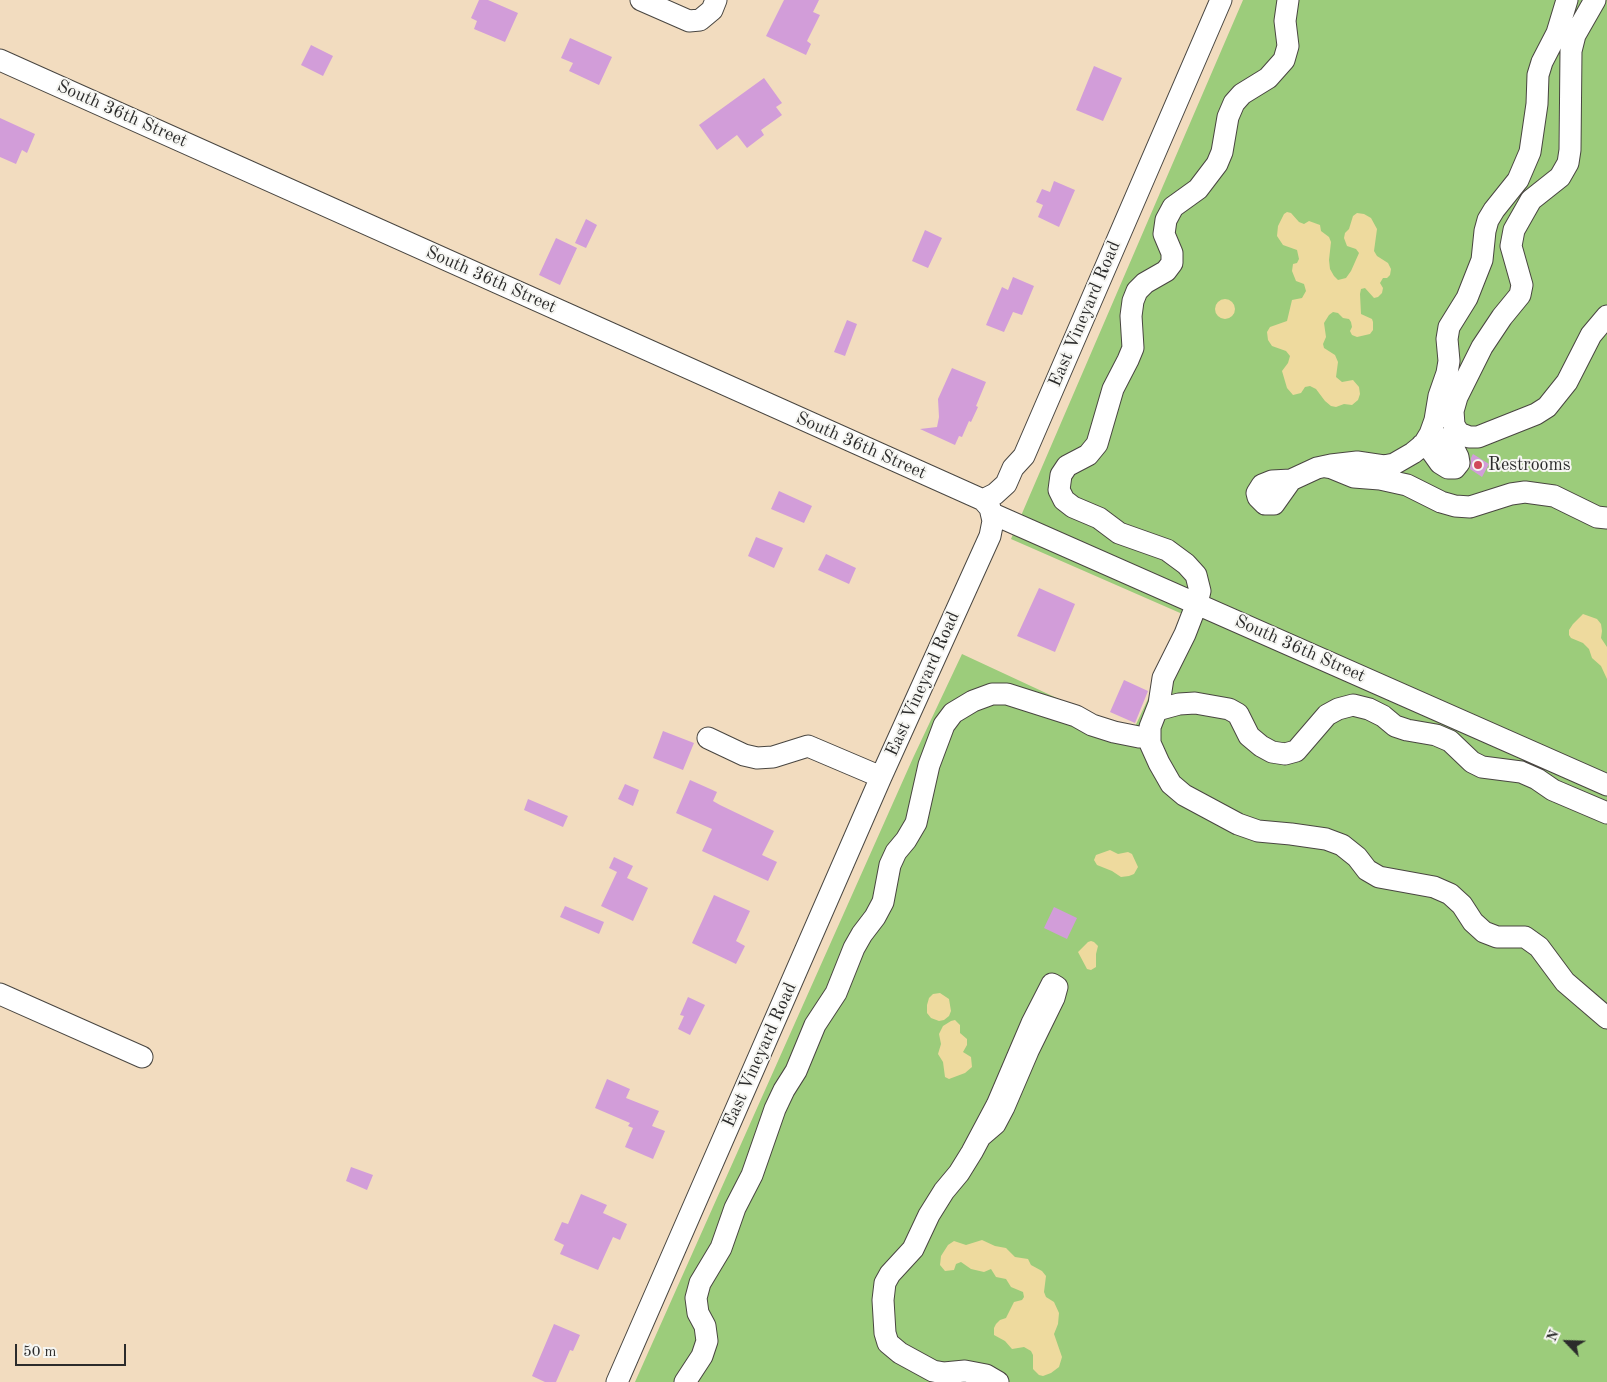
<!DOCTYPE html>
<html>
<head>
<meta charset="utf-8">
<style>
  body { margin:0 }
  #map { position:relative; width:1607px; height:1382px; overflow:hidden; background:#f2dcbf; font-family:"Old Standard TT",serif }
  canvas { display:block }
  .north { position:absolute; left:1542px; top:1317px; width:50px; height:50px; -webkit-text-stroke:4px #f6f6f2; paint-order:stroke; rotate:294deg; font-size:14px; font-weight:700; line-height:20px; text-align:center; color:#2b2b2b }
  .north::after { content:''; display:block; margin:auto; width:18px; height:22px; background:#2b2b2b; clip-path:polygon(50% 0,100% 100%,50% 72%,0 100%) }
  .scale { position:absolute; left:15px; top:1344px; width:111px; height:22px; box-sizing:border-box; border:2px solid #2b2b2b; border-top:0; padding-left:6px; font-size:15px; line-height:18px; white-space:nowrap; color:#2b2b2b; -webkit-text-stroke:4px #f6f6f2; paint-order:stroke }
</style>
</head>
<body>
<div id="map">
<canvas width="1607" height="1382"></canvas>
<div class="north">N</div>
<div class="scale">50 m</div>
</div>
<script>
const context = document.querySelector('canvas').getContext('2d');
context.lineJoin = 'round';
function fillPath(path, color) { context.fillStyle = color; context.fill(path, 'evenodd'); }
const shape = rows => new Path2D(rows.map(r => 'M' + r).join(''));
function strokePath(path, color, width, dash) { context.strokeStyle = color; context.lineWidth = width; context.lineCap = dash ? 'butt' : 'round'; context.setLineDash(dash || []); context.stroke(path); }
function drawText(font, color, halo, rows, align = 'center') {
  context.font = font + ' "Old Standard TT",serif'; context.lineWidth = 4; context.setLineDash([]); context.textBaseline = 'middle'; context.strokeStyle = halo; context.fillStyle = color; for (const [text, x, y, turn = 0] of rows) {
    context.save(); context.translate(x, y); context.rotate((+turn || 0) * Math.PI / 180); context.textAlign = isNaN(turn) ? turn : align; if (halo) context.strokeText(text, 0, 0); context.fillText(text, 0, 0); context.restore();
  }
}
fillPath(shape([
  [1243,0,1607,0,1607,1382,635,1382,913,758,962,654,1132,733,1187,616,1011,539]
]), '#9ccc7b');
fillPath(shape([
  [1287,212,1291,213,1299,222,1304,224,1309,221,1320,225,1321,231,1329,237,1331,242,1329,260,1330,269,1334,276,1338,280,1346,278,1351,271,1359,253,1356,249,1347,246,1344,238,1345,233,1349,229,1353,216,1357,213,1364,214,1371,218,1377,229,1374,251,1377,256,1388,263,1391,269,1390,275,1387,278,1383,278,1380,283,1383,288,1382,293,1378,297,1374,298,1365,288,1361,289,1360,294,1361,314,1372,319,1373,322,1373,330,1370,334,1357,337,1352,335,1350,331,1352,327,1351,322,1349,319,1343,318,1338,313,1333,312,1329,315,1324,323,1326,337,1323,344,1324,348,1335,355,1338,362,1336,377,1342,382,1353,380,1359,387,1360,394,1358,400,1352,405,1344,404,1336,407,1331,406,1325,401,1316,389,1310,386,1305,387,1301,393,1293,395,1287,388,1282,371,1288,363,1290,356,1286,351,1272,346,1268,340,1267,332,1270,327,1287,321,1292,300,1302,298,1306,291,1304,284,1296,281,1292,271,1293,264,1297,263,1299,259,1297,250,1283,245,1277,236,1278,226,1284,214],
  '1215 309a10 10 0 1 1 20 0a10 10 0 1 1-20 0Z',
  [1583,614,1597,619,1601,624,1602,631,1601,638,1607,647,1607,679,1601,666,1592,658,1589,649,1583,643,1571,638,1569,635,1569,630,1573,624],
  [1110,850,1118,854,1128,852,1132,854,1138,867,1134,874,1129,876,1121,877,1112,871,1097,865,1094,860,1096,855],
  [1091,941,1094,942,1098,946,1096,954,1096,967,1091,970,1087,969,1078,952,1088,942],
  [940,993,949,999,951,1011,949,1016,944,1020,939,1021,931,1018,927,1013,927,1005,929,998,933,994],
  [955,1020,960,1025,960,1033,967,1039,967,1045,963,1052,971,1057,972,1067,965,1073,949,1079,945,1077,943,1062,938,1054,941,1044,939,1034,943,1026,951,1021],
  [982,1240,995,1246,1006,1248,1015,1257,1028,1259,1031,1265,1042,1271,1046,1276,1044,1292,1046,1297,1054,1302,1059,1313,1058,1324,1054,1334,1062,1357,1059,1367,1051,1373,1043,1376,1039,1375,1033,1369,1033,1355,1031,1351,1024,1347,1012,1349,1005,1341,994,1335,994,1328,996,1324,1000,1320,1006,1318,1014,1302,1022,1300,1024,1297,1023,1292,1011,1287,1006,1279,996,1277,991,1269,984,1272,971,1269,961,1262,956,1264,954,1270,945,1271,940,1265,941,1256,948,1245,954,1241,966,1245]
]), '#eeda9e');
fillPath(shape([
  [479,0,488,0,518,13,505,42,474,29,477,21,471,18],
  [784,0,819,0,813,12,820,15,807,41,811,44,806,55,766,36],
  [570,38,612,57,599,85,569,71,573,63,561,58],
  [311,45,333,56,323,76,301,65],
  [1094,66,1122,78,1103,121,1076,110],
  [764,78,782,103,776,107,782,115,761,130,764,135,747,148,737,135,717,150,699,125],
  [0,118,35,134,27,153,22,150,16,164,0,157],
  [1054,181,1075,190,1059,227,1038,217,1043,205,1036,202,1042,189,1050,192],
  [586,219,597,225,586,248,575,243],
  [925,230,942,238,928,268,912,261],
  [556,238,577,248,560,285,539,275],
  [1013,277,1034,286,1022,315,1013,312,1004,332,986,325,1002,287,1008,290],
  [847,320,857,324,845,356,834,352],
  [952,368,986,382,976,406,978,407,971,422,969,421,962,437,959,436,955,445,920,429,937,427,939,417,938,399],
  [1473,454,1489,464,1482,477,1470,469,1471,458],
  [779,491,812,506,804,523,771,509],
  [756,537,783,548,774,568,748,556],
  [826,554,856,568,849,584,818,570],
  [1039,588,1075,604,1055,652,1017,636],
  [1124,680,1148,691,1135,723,1110,712],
  [663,731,694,743,683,770,653,758],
  [690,780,717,792,713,801,720,805,774,831,762,855,777,862,768,881,702,851,712,829,676,813],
  [625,784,639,790,633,806,618,799],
  [528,799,568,816,563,827,524,810],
  [614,857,633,866,627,878,648,888,633,921,601,906,617,872,609,868],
  [714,895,750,911,736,941,745,946,736,964,692,943],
  [565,906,604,922,599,934,560,917],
  [1054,907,1077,918,1067,939,1044,928],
  [688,997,705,1005,690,1035,678,1029,684,1016,680,1015],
  [607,1079,630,1089,626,1098,659,1111,652,1126,665,1131,653,1159,625,1147,633,1128,628,1126,630,1123,595,1108],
  [351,1167,373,1175,367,1190,346,1181],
  [581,1194,607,1205,603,1213,627,1224,620,1240,613,1237,598,1270,560,1254,564,1245,554,1240,562,1222,568,1224],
  [554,1324,580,1335,573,1351,570,1350,556,1382,545,1382,532,1376]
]), '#d29dd9');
const minor = shape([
  [641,0,689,21,700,20,712,10,716,0],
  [1288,0,1285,21,1288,46,1284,60,1268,78,1242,94,1234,103,1228,117,1222,152,1217,164,1198,189,1173,207,1166,220,1164,234,1172,253,1172,263,1166,271,1145,283,1137,291,1133,301,1131,316,1133,348,1128,360,1113,389,1097,444,1088,455,1067,466,1061,475,1059,490,1064,500,1073,507,1099,518,1119,533,1167,550,1186,564,1196,575,1200,591,1197,603,1185,634,1163,678,1159,704,1150,727,1150,743,1159,763,1171,784,1184,795,1238,824,1258,831,1291,834,1326,839,1342,845,1357,857,1367,870,1379,877,1434,887,1450,894,1462,905,1473,922,1484,932,1497,937,1525,937,1539,947,1565,982,1607,1018],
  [1595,0,1575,35,1571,51,1570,150,1568,163,1560,177,1531,200,1514,230,1511,246,1522,285,1520,295,1502,317,1482,347,1457,397,1453,411,1454,425,1459,433,1469,437,1478,437,1536,414,1547,407,1567,382,1591,335,1607,316],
  [0,60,983,500,990,508,993,521,990,536,881,777,617,1382],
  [1422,445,1430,449,1440,463,1448,468,1455,468,1459,463,1458,457,1455,451,1446,445,1440,438,1430,434],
  [1326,467,1332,468,1354,477,1380,479,1407,485,1441,502,1455,506,1470,507,1511,494,1525,492,1554,496,1597,517,1607,518],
  [1291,480,1274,504,1265,504,1258,497,1257,493,1262,485,1272,481,1291,480,1317,468,1331,465,1357,462,1384,466,1394,464,1413,453,1424,444,1430,434,1435,420,1439,396,1447,373,1449,361,1447,339,1449,327,1467,298,1482,260,1485,231,1488,220,1494,210,1518,180,1530,152,1537,104,1538,75,1542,62,1557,33,1567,0],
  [983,500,995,494,1006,484,1013,468,1024,456,1221,0],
  [993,514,1607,785],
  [1157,710,1179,704,1195,703,1229,709,1238,714,1249,736,1261,746,1272,752,1285,754,1296,751,1327,715,1338,709,1353,705,1369,709,1383,716,1395,726,1407,730,1436,735,1450,741,1472,762,1482,767,1521,772,1537,779,1553,790,1607,813],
  [708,738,744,755,757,758,773,757,808,746,881,777],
  [0,994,142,1057],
  [981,1136,995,1124,1004,1107,1028,1051,1054,998,1057,987,1052,984,1032,1023,997,1105,972,1152,959,1173,944,1191,929,1215,913,1249,890,1274,885,1283,883,1300,885,1333,888,1343,900,1353,933,1371,944,1373,965,1371,986,1375,998,1382],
  [685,1382,702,1356,707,1341,705,1326,698,1313,696,1298,700,1283,721,1248,735,1208,752,1175,775,1109,784,1090,796,1071,815,1025,836,993,854,948,862,934,875,917,883,902,890,865,896,852,906,840,916,823,929,765,944,725,953,713,973,701,992,694,1007,694,1076,716,1092,725,1114,732,1139,737,1150,735]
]);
strokePath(minor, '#494641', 23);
strokePath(minor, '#fff', 21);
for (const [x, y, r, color] of [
  [1478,465,5,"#d1495b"]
]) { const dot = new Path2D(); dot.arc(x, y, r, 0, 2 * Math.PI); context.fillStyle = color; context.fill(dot); strokePath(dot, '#f6f6f2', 2); }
drawText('18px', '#2b2b2b', '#f6f6f2', [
  ["South 36th Street",122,114,24],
  ["South 36th Street",491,280,24],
  ["East Vineyard Road",1085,314,-67],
  ["South 36th Street",861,446,24],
  ["South 36th Street",1300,649,24],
  ["East Vineyard Road",923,684,-66],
  ["East Vineyard Road",760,1055,-66]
]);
drawText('18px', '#2b2b2b', '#f6f6f2', [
  ["Restrooms",1488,465]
], 'left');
</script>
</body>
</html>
